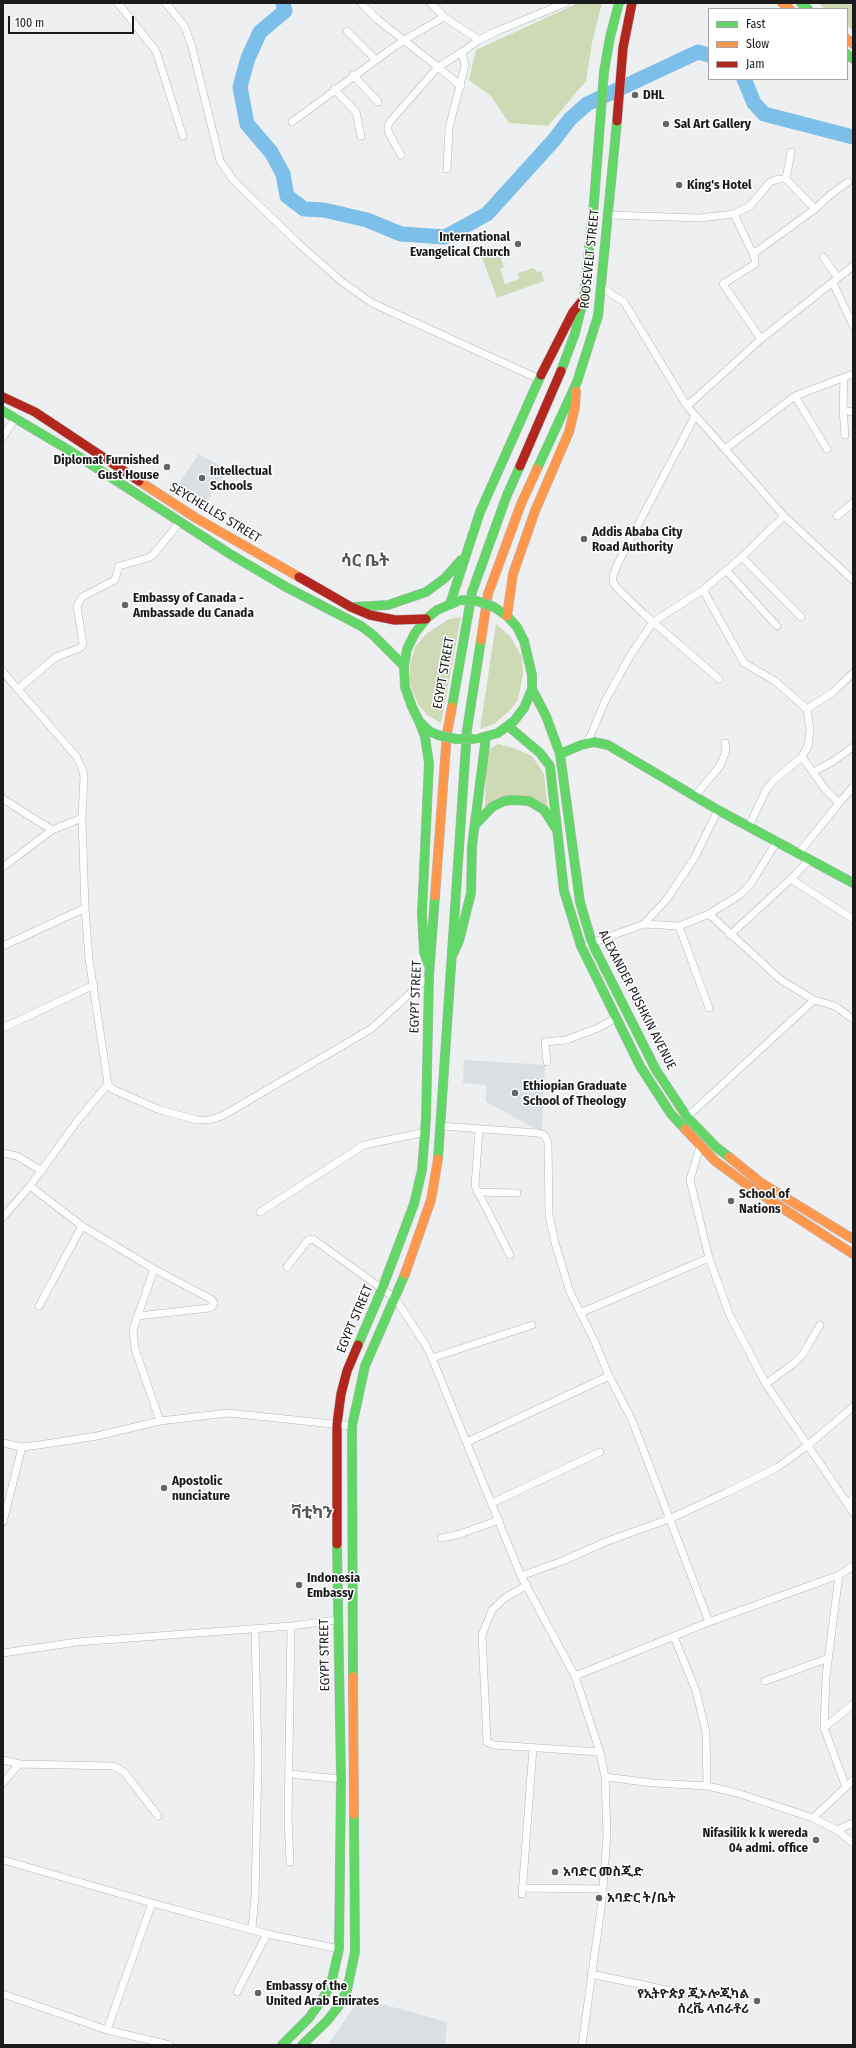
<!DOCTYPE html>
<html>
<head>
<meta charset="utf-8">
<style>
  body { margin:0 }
  #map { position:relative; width:856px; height:2048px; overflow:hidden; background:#edeff1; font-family:"Fira Sans Condensed",sans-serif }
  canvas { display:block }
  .frame { position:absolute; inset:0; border:4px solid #1b1b1d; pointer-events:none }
  .legend { position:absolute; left:708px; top:8px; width:140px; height:72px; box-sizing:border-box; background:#fff; border:1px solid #a4a4a5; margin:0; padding:5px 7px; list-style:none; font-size:12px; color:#1b1b1d }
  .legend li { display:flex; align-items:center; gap:8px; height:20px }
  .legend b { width:20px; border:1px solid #a4a4a5 }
  .scale { position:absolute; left:8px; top:16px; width:126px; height:18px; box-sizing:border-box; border:2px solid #1b1b1d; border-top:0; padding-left:5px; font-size:12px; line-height:14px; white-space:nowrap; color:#1b1b1d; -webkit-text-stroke:3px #fff; paint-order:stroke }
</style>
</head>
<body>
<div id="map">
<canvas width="856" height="2048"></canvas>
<div class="frame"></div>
<ul class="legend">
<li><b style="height:5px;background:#63d668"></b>Fast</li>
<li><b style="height:5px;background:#ff974d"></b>Slow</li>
<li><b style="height:5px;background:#b3261e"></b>Jam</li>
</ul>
<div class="scale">100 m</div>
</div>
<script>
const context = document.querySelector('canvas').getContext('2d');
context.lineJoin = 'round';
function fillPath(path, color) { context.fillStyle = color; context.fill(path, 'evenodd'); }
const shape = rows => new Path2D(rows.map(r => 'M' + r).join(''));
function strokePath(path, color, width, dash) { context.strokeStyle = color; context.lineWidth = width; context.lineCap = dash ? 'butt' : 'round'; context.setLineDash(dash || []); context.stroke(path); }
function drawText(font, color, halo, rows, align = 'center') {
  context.font = font + ' "Fira Sans Condensed","Noto Sans Ethiopic",sans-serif'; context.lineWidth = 3; context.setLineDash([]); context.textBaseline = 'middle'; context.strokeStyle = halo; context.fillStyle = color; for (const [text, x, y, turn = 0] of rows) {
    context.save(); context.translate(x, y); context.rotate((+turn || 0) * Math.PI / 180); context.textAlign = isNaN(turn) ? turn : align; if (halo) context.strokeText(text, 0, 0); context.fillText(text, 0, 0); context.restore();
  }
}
fillPath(shape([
  [199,454,227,470,205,504,177,486],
  [464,1060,545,1065,542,1132,486,1102,486,1085,463,1083],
  [360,1998,447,2022,445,2045,328,2045]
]), '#dadfe4');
fillPath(shape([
  [578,3,602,3,592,43,586,81,548,126,509,123,492,97,469,80,476,50],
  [818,3,853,3,853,30,847,26,847,9,825,9],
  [491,249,492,251,498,251,504,267,500,269,505,284,519,279,518,273,534,268,537,272,541,271,544,281,497,298,480,252],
  [461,617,441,723,427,715,418,704,410,684,410,665,415,647,426,634,449,619],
  [496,624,510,636,522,657,523,674,518,700,509,711,494,724,480,729],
  [498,744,514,748,532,756,544,774,548,809,539,801,485,809,486,765,490,749]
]), '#ced9b6');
strokePath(shape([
  [283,3,285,11,260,32,248,58,240,87,247,124,271,152,283,174,287,196,304,209,324,210,367,220,401,234,445,237,487,214,554,140,570,119,587,104,698,52,709,55],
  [744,79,754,103,764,114,853,137]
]), '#7cbfe8', 15);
const street = shape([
  [118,3,156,51,183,136],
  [166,3,185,27,192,47,220,161,234,181,298,243,341,281,372,303,539,379],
  [361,3,378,20,438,67,462,52],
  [431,3,444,17,479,40],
  [347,31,376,60],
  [353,75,378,102],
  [334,89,356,112,361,136],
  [292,122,376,60,404,40,444,17],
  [401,155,388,131,388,125,394,117,438,67,461,86],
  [447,169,449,128,465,66,462,52,479,40,495,32,565,3],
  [786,179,815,209],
  [734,214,753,254],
  [608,215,700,218,734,214,750,206,770,182,778,179,786,179,791,152],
  [823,257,838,278],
  [833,283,853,325],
  [602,288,624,302,687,406,784,516,853,580],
  [761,339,723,284,755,264,755,259,753,254,815,209,830,195,848,182],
  [844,379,843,410,853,412],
  [795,396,827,449],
  [687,406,761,339,853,266],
  [843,410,845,435],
  [695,416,618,563,613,576,613,582,618,589,644,614,719,679],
  [3,437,16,417],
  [725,449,795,396,853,374],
  [837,516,853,503],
  [742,557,801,617],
  [726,570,777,626],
  [703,590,744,663,775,681,807,709,810,730,808,746,802,757,773,781,766,790,749,826],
  [3,672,76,756,82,768,84,776,82,818,85,908,89,959,108,1084,112,1089,160,1110,197,1120,209,1120,222,1116,371,1029,429,976],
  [18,689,56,657,80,648,83,644,77,606,82,597,115,580,119,566,148,558,153,555,180,522],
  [807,709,833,692,853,673],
  [587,744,605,701,630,656,653,622,703,590,742,557,784,516],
  [813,772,832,762,853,747],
  [695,796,720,766,726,751,725,743],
  [3,799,52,830,82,818],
  [839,803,853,787],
  [798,854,839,803,825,789,802,757],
  [3,867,52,830],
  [791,879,853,919],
  [709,914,781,980,814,1000,835,1006,853,1019],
  [644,924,667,899,695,857,718,810],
  [679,926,709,1008],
  [730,935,793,877,809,860],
  [589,944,644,924,679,926,709,914,741,894,750,885,776,843],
  [3,946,85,908],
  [3,1028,94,985],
  [547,1062,545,1042,566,1040,598,1028,616,1018],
  [687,1117,814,1000],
  [441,1126,538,1133,544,1135,548,1142,549,1215,555,1243,570,1292,594,1340,609,1376,632,1420,709,1622],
  [479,1129,475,1186,510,1255],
  [700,1146,690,1180,709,1258,730,1316,766,1384,853,1512],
  [3,1153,17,1156,42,1171],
  [30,1186,82,1226,154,1269,211,1299,214,1303,213,1306,209,1308,138,1316],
  [477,1192,517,1193],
  [260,1212,364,1145,425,1132],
  [3,1217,30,1186,78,1120,108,1084],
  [287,1267,308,1240,313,1239,395,1298,425,1344,432,1358,521,1576,575,1676,600,1752,605,1777,607,1835,602,1901,582,2045],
  [154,1269,133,1330,135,1349,160,1421],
  [39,1306,82,1226],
  [580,1313,709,1258],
  [432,1358,532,1325],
  [766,1384,793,1364,803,1354,820,1325],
  [467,1442,609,1376],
  [3,1443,22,1447,39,1445,97,1436,160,1421,228,1413,352,1426],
  [492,1503,600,1452],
  [848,1504,853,1498],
  [3,1522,22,1447],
  [441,1538,460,1534,499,1520],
  [521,1576,565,1560,605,1542,669,1519,726,1493,778,1467,808,1445,853,1407],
  [527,1585,505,1598,492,1610,482,1635,487,1742,494,1745,600,1752],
  [674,1637,696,1691,706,1732,707,1786],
  [3,1653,77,1642,291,1626,337,1620],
  [575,1676,709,1622,839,1575,853,1566],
  [765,1681,829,1658],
  [824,1728,853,1704],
  [3,1760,19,1764,113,1766,119,1769,125,1773,158,1816],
  [290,1774,341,1779],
  [605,1777,653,1783,707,1786,737,1793,813,1818,837,1830,853,1843],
  [3,1783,19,1764],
  [846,1787,853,1780],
  [813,1818,846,1787,824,1728,826,1676,839,1575],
  [837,1830,853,1823],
  [3,1860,152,1903,267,1934,339,1949],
  [290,1862,288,1819,291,1626],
  [522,1888,603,1889],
  [522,1894,533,1748],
  [252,1928,255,1896,258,1762,255,1629],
  [591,1974,681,1993],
  [237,1992,267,1934],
  [3,1994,107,2030,170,2045],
  [107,2030,152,1903]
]);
const fast = shape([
  [801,3,808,9],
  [847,54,853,59],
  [561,371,575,333,584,297,594,202,604,72,610,37,619,3],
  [3,411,67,449,230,554,286,587,361,626,373,635,404,666],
  [537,469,577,382,598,316,617,121],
  [450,604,480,512,541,375],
  [353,607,388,605,426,592,445,578,461,560],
  [532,689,546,716,560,754,580,902,592,943,656,1070,687,1117,716,1147,729,1157],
  [452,707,472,592,507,495,520,466],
  [419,721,425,737,429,763,422,913,424,952,428,964],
  [508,726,540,753,550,766,564,891,581,946,640,1066,671,1114,685,1129],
  [438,735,429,731,419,721,412,707,405,687,404,666,407,649,415,633,426,619,437,610,456,602],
  [480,738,498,733,514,721,524,708,532,689,532,675,524,641,517,627,507,616,494,607],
  [560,754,581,745,594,742,608,745,718,810,853,883],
  [475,825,492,807,504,801,513,800,529,801,544,810,555,827],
  [453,954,459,941,471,893,472,846,486,737],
  [438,1159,467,730,481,640],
  [358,1345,382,1289,414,1204,422,1170,426,1119,429,976,435,896],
  [353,1677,352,1426,365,1366,405,1274],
  [282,2045,309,2018,323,1998,331,1984,339,1949,341,1779,337,1544],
  [302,2045,327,2021,338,2007,347,1990,355,1952,354,1814]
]);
const slow = shape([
  [782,3,790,9],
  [847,39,853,44],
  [139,481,196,518,299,577],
  [507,616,513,574,535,511,569,432,575,407,576,391],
  [481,640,488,594,521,504,537,469],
  [435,896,447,733,452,707],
  [685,1129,715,1161,753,1189,853,1254],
  [729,1157,760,1182,853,1239],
  [405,1274,431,1200,438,1159],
  [353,1677,354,1814]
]);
const jam = shape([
  [617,121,623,48,632,3],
  [541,375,573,312,582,301],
  [3,397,35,412,139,481],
  [520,466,561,371],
  [299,577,351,607,370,615,395,620,426,619],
  [337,1544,337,1424,341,1394,347,1371,358,1345]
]);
strokePath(street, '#b5b6b7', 8);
strokePath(fast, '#b5b6b7', 10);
strokePath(slow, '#b5b6b7', 10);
strokePath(jam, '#b5b6b7', 10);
strokePath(street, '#fcfdfd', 7);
strokePath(fast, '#63d668', 9);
strokePath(slow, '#ff974d', 9);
strokePath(jam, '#b3261e', 9);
const fastBridge = shape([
  [461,600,477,601,494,607],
  [438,735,456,739,475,739]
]);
strokePath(fastBridge, '#b5b6b7', 10, []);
strokePath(fastBridge, '#63d668', 9);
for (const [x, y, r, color] of [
  [635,95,4,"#646567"],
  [666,124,4,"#646567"],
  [679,185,4,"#646567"],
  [518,244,4,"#646567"],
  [167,467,4,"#646567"],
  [202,478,4,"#646567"],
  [584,539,4,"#646567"],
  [125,605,4,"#646567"],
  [515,1093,4,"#646567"],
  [731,1201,4,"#646567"],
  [164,1488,4,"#646567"],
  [299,1585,4,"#646567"],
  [816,1840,4,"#646567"],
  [555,1872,4,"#646567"],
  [599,1898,4,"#646567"],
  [258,1993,4,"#646567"],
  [757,2001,4,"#646567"]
]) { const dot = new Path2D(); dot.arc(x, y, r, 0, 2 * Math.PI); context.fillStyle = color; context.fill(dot); strokePath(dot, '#fff', 1.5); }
drawText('bold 13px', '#1b1b1d', '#fff', [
  ["DHL",643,95],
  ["Sal Art Gallery",674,124],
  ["King's Hotel",687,185],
  ["International",510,237,"right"],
  ["Evangelical Church",510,252,"right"],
  ["Diplomat Furnished",159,460,"right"],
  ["Gust House",159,475,"right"],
  ["Intellectual",210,471],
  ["Schools",210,486],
  ["Addis Ababa City",592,532],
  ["Road Authority",592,547],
  ["Embassy of Canada -",133,598],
  ["Ambassade du Canada",133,613],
  ["Ethiopian Graduate",523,1086],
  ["School of Theology",523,1101],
  ["School of",739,1194],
  ["Nations",739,1209],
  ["Apostolic",172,1481],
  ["nunciature",172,1496],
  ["Indonesia",307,1578],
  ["Embassy",307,1593],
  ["Nifasilik k k wereda",808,1833,"right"],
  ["04 admi. office",808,1848,"right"],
  ["አባድር መስጂድ",563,1872],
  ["አባድር ት/ቤት",607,1898],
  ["Embassy of the",266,1986],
  ["United Arab Emirates",266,2001],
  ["የኢትዮጵያ ጂኦሎጂካል",749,1994,"right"],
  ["ሰረቬ ላብራቶሪ",749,2009,"right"]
], 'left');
drawText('13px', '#1b1b1d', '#fff', [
  ["ROOSEVELT STREET",590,259,-84],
  ["SEYCHELLES STREET",215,513,31],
  ["EGYPT STREET",444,673,-80],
  ["EGYPT STREET",416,997,-88],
  ["ALEXANDER PUSHKIN AVENUE",637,1000,63],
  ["EGYPT STREET",355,1319,-67],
  ["EGYPT STREET",325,1655,-91]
]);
drawText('bold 17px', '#535558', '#fff', [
  ["ሳር ቤት",365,561],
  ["ቫቲካን",312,1513]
]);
</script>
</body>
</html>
